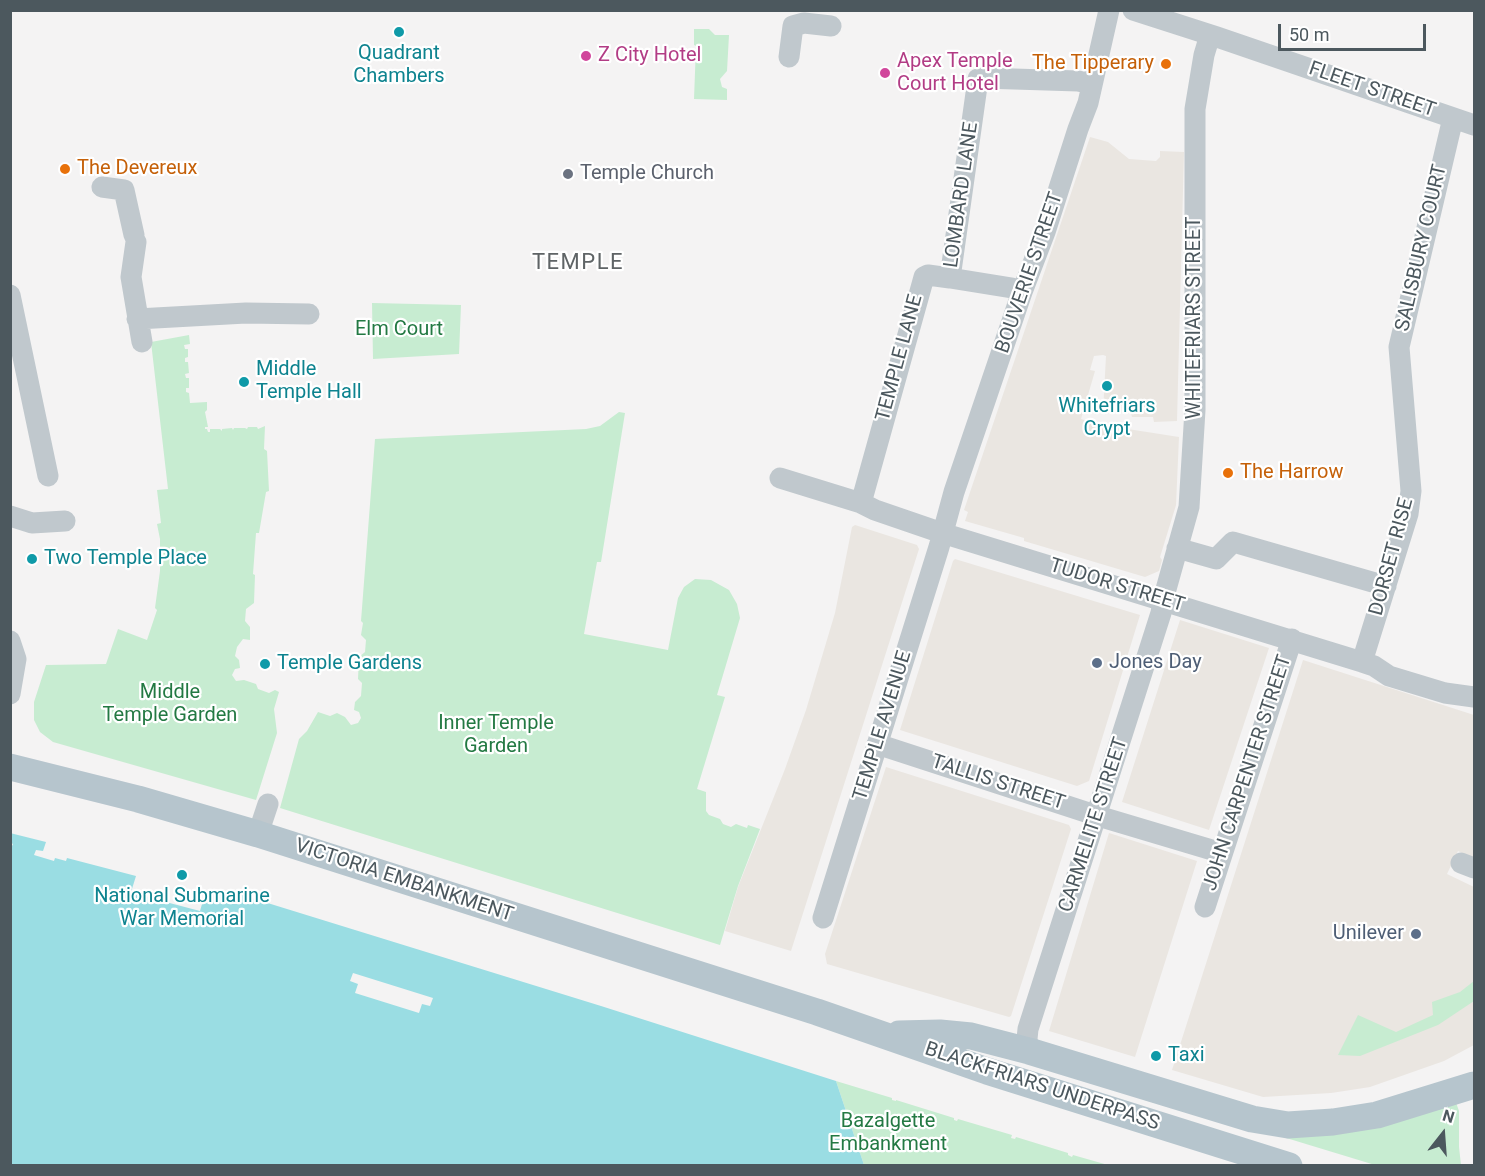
<!DOCTYPE html>
<html>
<head>
<meta charset="utf-8">
<style>
  body { margin:0 }
  #map { position:relative; width:1485px; height:1176px; overflow:hidden; background:#f4f3f3; font-family:Roboto,sans-serif }
  canvas { display:block }
  .frame { position:absolute; inset:0; border:12px solid #4c585e; pointer-events:none }
  .north { position:absolute; left:1413px; top:1104px; width:60px; height:60px; -webkit-text-stroke:4px #fff; paint-order:stroke; rotate:17deg; font-size:16px; font-weight:700; line-height:24px; text-align:center; color:#4c585e }
  .north::after { content:''; display:block; margin:auto; width:21px; height:27px; background:#4c585e; clip-path:polygon(50% 0,100% 100%,50% 72%,0 100%) }
  .scale { position:absolute; left:1278px; top:24px; width:148px; height:27px; box-sizing:border-box; border:3px solid #4c585e; border-top:0; padding-left:8px; font-size:18px; line-height:21px; white-space:nowrap; color:#4c585e; -webkit-text-stroke:4px #fff; paint-order:stroke }
</style>
</head>
<body>
<div id="map">
<canvas width="1485" height="1176"></canvas>
<div class="frame"></div>
<div class="north">N</div>
<div class="scale">50 m</div>
</div>
<script>
const context = document.querySelector('canvas').getContext('2d');
context.lineJoin = 'round';
function fillPath(path, color) { context.fillStyle = color; context.fill(path, 'evenodd'); }
const shape = rows => new Path2D(rows.map(r => 'M' + r).join(''));
function strokePath(path, color, width, dash) { context.strokeStyle = color; context.lineWidth = width; context.lineCap = dash ? 'butt' : 'round'; context.setLineDash(dash || []); context.stroke(path); }
function drawText(font, color, halo, rows, align = 'center') {
  context.font = font + ' Roboto,sans-serif'; context.lineWidth = 4.5; context.setLineDash([]); context.textBaseline = 'middle'; context.strokeStyle = halo; context.fillStyle = color; for (const [text, x, y, turn = 0] of rows) {
    context.save(); context.translate(x, y); context.rotate((+turn || 0) * Math.PI / 180); context.textAlign = isNaN(turn) ? turn : align; if (halo) context.strokeText(text, 0, 0); context.fillText(text, 0, 0); context.restore();
  }
}
fillPath(shape([
  [1090,137,1108,142,1129,159,1156,161,1160,157,1160,151,1184,152,1177,421,1154,422,1153,417,1132,417,1131,413,1103,412,1106,356,1103,355,1094,356,1090,370,1095,371,1081,419,1114,430,1115,427,1179,437,1176,505,1160,557,1162,560,1159,571,1145,577,1024,541,1024,538,965,521,968,512,964,510],
  [855,525,917,545,919,549,791,951,725,931,738,887,785,769,806,710,835,613,852,527],
  [955,559,1140,615,1089,781,1077,786,900,730,953,561],
  [1180,620,1269,648,1209,830,1122,802],
  [1303,660,1474,715,1474,859,1458,851,1447,874,1474,887,1474,1045,1444,1061,1370,1087,1331,1093,1263,1097,1172,1070],
  [886,767,1069,825,1071,829,1011,1016,1009,1017,827,964,825,954],
  [1109,833,1197,861,1135,1057,1049,1031]
]), '#eae6e1');
fillPath(shape([
  [694,29,709,29,715,35,729,35,727,71,720,79,722,87,727,89,727,100,694,99,696,46,694,45],
  [372,303,461,305,459,354,373,359],
  [189,335,190,344,184,345,185,349,188,349,188,357,185,358,185,362,188,362,189,373,185,374,186,378,189,378,189,388,186,388,186,392,189,393,190,403,207,402,207,410,205,412,208,427,205,427,205,429,207,429,208,432,210,432,210,429,220,429,222,431,222,429,232,428,233,430,234,428,245,428,247,429,248,427,257,427,258,429,265,426,264,449,267,451,269,491,266,492,259,533,256,533,253,574,255,575,254,603,246,609,245,621,250,627,250,640,243,639,237,647,235,656,239,660,240,668,235,669,232,675,236,681,244,680,256,684,258,689,269,693,275,690,279,692,274,709,277,733,256,800,53,742,40,732,34,720,34,702,46,665,106,664,118,629,147,640,157,610,155,608,160,571,160,539,157,524,161,523,157,490,168,489,151,342],
  [619,412,625,413,601,562,597,562,584,634,668,650,678,598,684,587,695,579,711,580,729,590,737,604,740,618,717,695,725,697,697,789,706,792,706,811,709,815,720,819,723,824,731,827,736,824,747,828,748,825,760,829,738,886,720,945,280,808,299,739,307,731,318,712,330,716,337,713,345,717,351,725,358,723,361,718,359,712,354,710,355,702,361,696,362,683,358,679,359,657,365,652,366,640,361,635,363,623,361,621,375,439,586,429,600,426],
  [1474,981,1474,1001,1438,1025,1360,1056,1338,1055,1358,1015,1396,1032,1433,1015,1432,1002,1460,992],
  [836,1081,892,1098,892,1100,896,1101,896,1100,954,1118,954,1120,957,1121,958,1119,1012,1135,1011,1138,1015,1139,1016,1137,1068,1153,1068,1155,1072,1157,1073,1155,1108,1165,864,1165],
  [1454,1097,1459,1111,1459,1147,1461,1165,1375,1165,1283,1137]
]), '#c7ecd1');
fillPath(shape([
  [10,833,46,842,43,851,36,850,34,855,54,861,55,858,66,861,67,858,136,876,131,892,152,898,155,893,163,895,162,901,200,911,206,890,230,897,232,892,601,1006,836,1081,864,1165,11,1165,10,850,13,844,11,843]
]), '#9adde3');
fillPath(shape([
  [353,973,433,998,430,1006,422,1004,419,1013,355,993,358,984,350,981]
]), '#f4f3f3');
strokePath(shape([
  [1133,10,1217,37,1474,125],
  [789,57,793,26,804,23,831,26],
  [102,187,124,190,134,235],
  [136,242,131,277,142,342],
  [950,278,978,79,982,78,1078,81,1092,84],
  [10,295,48,476],
  [137,319,246,313,309,314],
  [780,478,861,503,875,510,942,533,1362,662,1374,666,1389,676,1445,693,1474,697],
  [861,503,924,277,928,275,950,278,1012,288,1022,292],
  [10,516,32,523,65,521],
  [1177,548,1216,559,1233,542,1386,586],
  [10,641,16,659,10,694],
  [1362,662,1408,514,1411,491,1399,347,1453,118],
  [877,744,1098,816,1222,853],
  [258,834,268,804],
  [1461,863,1474,868],
  [1205,907,1292,639],
  [823,918,939,547,954,492,1022,292,1045,232,1078,129,1088,103,1109,10],
  [1029,1051,1027,1039,1028,1029,1161,613,1163,600,1189,507,1195,410,1195,109,1204,55,1210,35]
]), '#c0c8cd', 21);
strokePath(shape([
  [10,767,138,799,258,834,817,1012,987,1071,1289,1166],
  [899,1034,940,1033,971,1036,1029,1051,1252,1119,1288,1125,1333,1122,1377,1115,1474,1085]
]), '#b6c5cd', 27);
for (const [x, y, r, color] of [
  [399,32,6,"#0f9aa8"],
  [586,56,6,"#d1479c"],
  [1166,64,6,"#e8710a"],
  [885,73,6,"#d1479c"],
  [65,169,6,"#e8710a"],
  [568,174,6,"#6b7280"],
  [244,382,6,"#0f9aa8"],
  [1107,386,6,"#0f9aa8"],
  [1228,473,6,"#e8710a"],
  [32,559,6,"#0f9aa8"],
  [1097,663,6,"#5c6f8a"],
  [265,664,6,"#0f9aa8"],
  [182,875,6,"#0f9aa8"],
  [1416,934,6,"#5c6f8a"],
  [1156,1056,6,"#0f9aa8"]
]) { const dot = new Path2D(); dot.arc(x, y, r, 0, 2 * Math.PI); context.fillStyle = color; context.fill(dot); strokePath(dot, '#fff', 2); }
drawText('20px', '#0d838f', '#fff', [
  ["Quadrant",399,54,"center"],
  ["Chambers",399,77,"center"],
  ["Middle",256,370],
  ["Temple Hall",256,393],
  ["Whitefriars",1107,407,"center"],
  ["Crypt",1107,430,"center"],
  ["Two Temple Place",44,559],
  ["Temple Gardens",277,664],
  ["National Submarine",182,897,"center"],
  ["War Memorial",182,920,"center"],
  ["Taxi",1168,1056]
], 'left');
drawText('20px', '#b23c85', '#fff', [
  ["Z City Hotel",598,56],
  ["Apex Temple",897,62],
  ["Court Hotel",897,85]
], 'left');
drawText('20px', '#c56008', '#fff', [
  ["The Tipperary",1154,64,"right"],
  ["The Devereux",77,169],
  ["The Harrow",1240,473]
], 'left');
drawText('20px', '#4c585e', '#fff', [
  ["FLEET STREET",1372,90,19],
  ["LOMBARD LANE",962,195,-82],
  ["SALISBURY COURT",1422,248,-77],
  ["BOUVERIE STREET",1030,273,-71],
  ["WHITEFRIARS STREET",1195,318,-90],
  ["TEMPLE LANE",900,358,-75],
  ["DORSET RISE",1392,557,-75],
  ["TUDOR STREET",1117,586,17],
  ["TEMPLE AVENUE",883,726,-73],
  ["JOHN CARPENTER STREET",1248,773,-72],
  ["TALLIS STREET",998,783,18],
  ["CARMELITE STREET",1094,825,-72],
  ["VICTORIA EMBANKMENT",404,881,18],
  ["BLACKFRIARS UNDERPASS",1042,1087,18]
]);
drawText('20px', '#5b616d', '#fff', [
  ["Temple Church",580,174]
], 'left');
drawText('20px', '#237943', '#fff', [
  ["Elm Court",399,330],
  ["Middle",170,693],
  ["Temple Garden",170,716],
  ["Inner Temple",496,724],
  ["Garden",496,747],
  ["Bazalgette",888,1122],
  ["Embankment",888,1145]
]);
drawText('20px', '#4e5e75', '#fff', [
  ["Jones Day",1109,663],
  ["Unilever",1404,934,"right"]
], 'left');
context.letterSpacing = '1.5px';
drawText('22px', '#5f6466', '#fff', [
  ["TEMPLE",578,263]
]);
context.letterSpacing = '0px';
</script>
</body>
</html>
